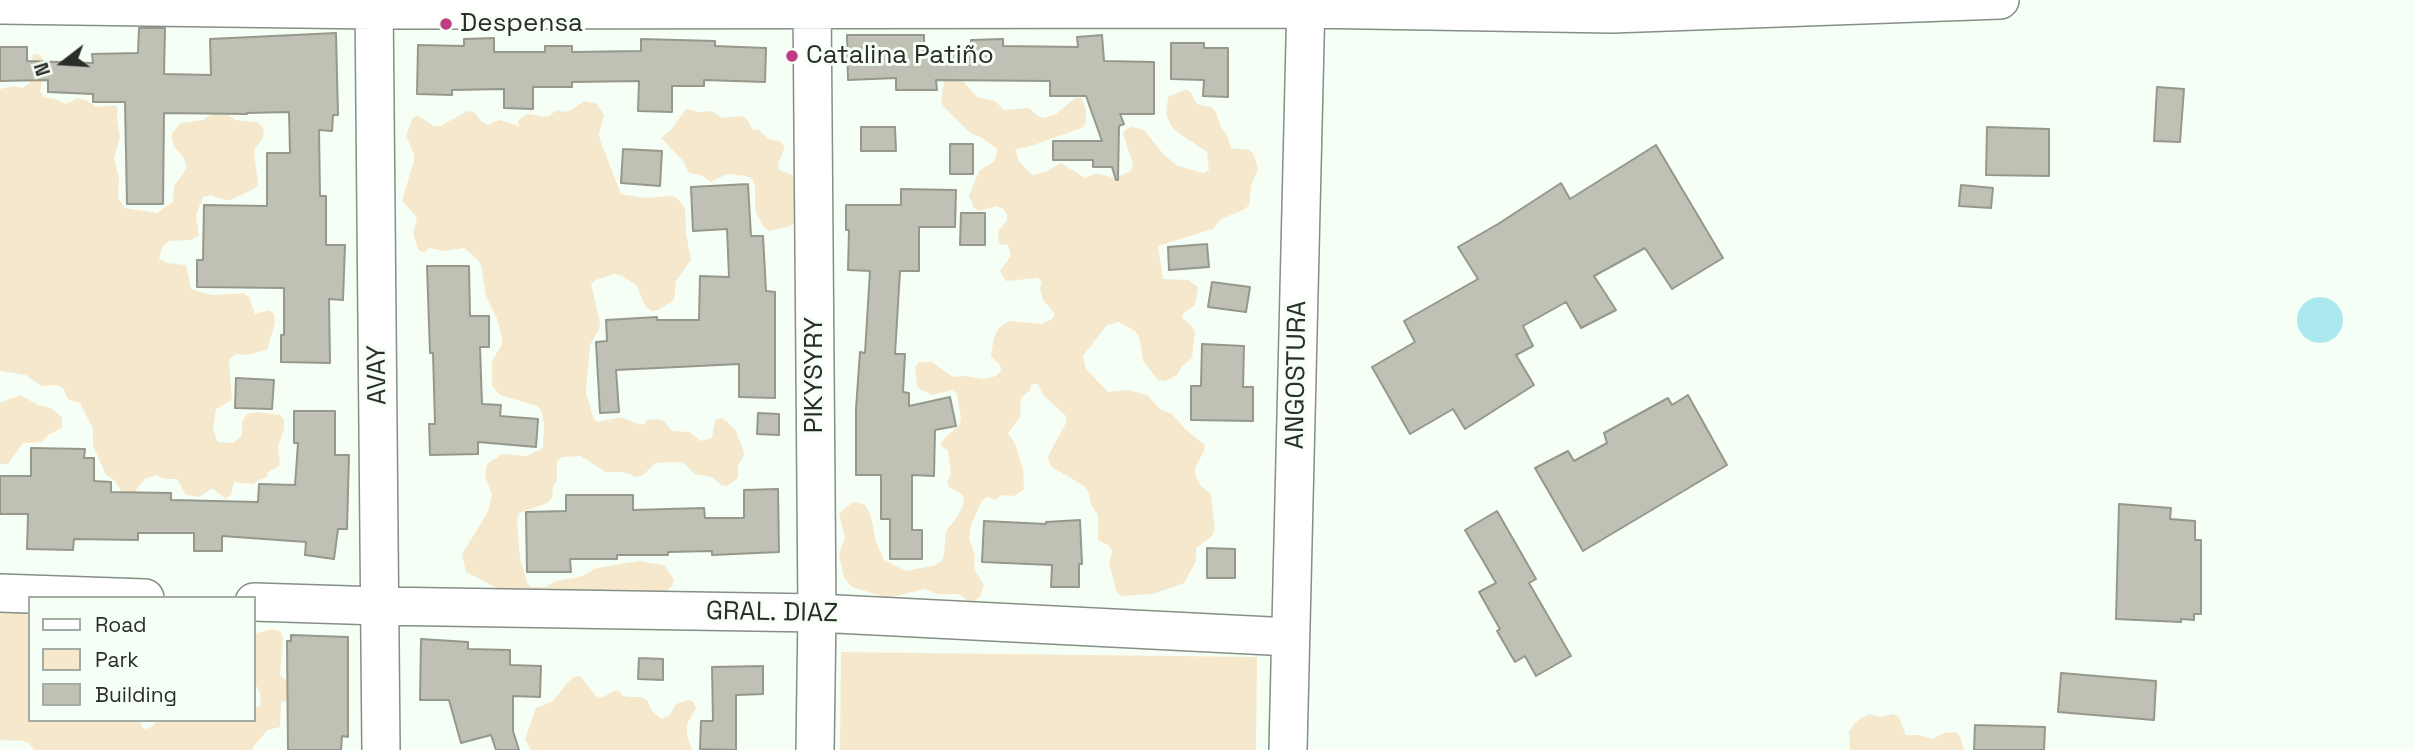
<!DOCTYPE html>
<html>
<head>
<meta charset="utf-8">
<style>
  body { margin:0 }
  #map { position:relative; width:2414px; height:750px; overflow:hidden; background:#f6fff6; font-family:"Space Grotesk",sans-serif }
  canvas { display:block }
  .legend { position:absolute; left:28px; top:596px; width:228px; height:126px; box-sizing:border-box; background:#f6fff6; border:2px solid #a4aba4; margin:0; padding:9px 12px; list-style:none; font-size:21px; color:#292e29 }
  .legend li { display:flex; align-items:center; gap:14px; height:35px }
  .legend b { width:35px; border:2px solid #a4aba4 }
  .north { position:absolute; left:28px; top:28px; width:70px; height:70px; -webkit-text-stroke:5px #f6fff6; paint-order:stroke; rotate:253deg; font-size:19px; font-weight:700; line-height:28px; text-align:center; color:#292e29 }
  .north::after { content:''; display:block; margin:auto; width:24px; height:32px; background:#292e29; clip-path:polygon(50% 0,100% 100%,50% 72%,0 100%) }
</style>
</head>
<body>
<div id="map">
<canvas width="2414" height="750"></canvas>
<ul class="legend">
<li><b style="height:9px;background:#fff"></b>Road</li>
<li><b style="height:19px;background:#f6e8cc"></b>Park</li>
<li><b style="height:19px;background:#bec1b3"></b>Building</li>
</ul>
<div class="north">N</div>
</div>
<script>
const context = document.querySelector('canvas').getContext('2d');
context.lineJoin = 'round';
function fillPath(path, color) { context.fillStyle = color; context.fill(path, 'evenodd'); }
const shape = rows => new Path2D(rows.map(r => 'M' + r).join(''));
function strokePath(path, color, width, dash) { context.strokeStyle = color; context.lineWidth = width; context.lineCap = dash ? 'butt' : 'round'; context.setLineDash(dash || []); context.stroke(path); }
function drawText(font, color, halo, rows, align = 'center') {
  context.font = font + ' "Space Grotesk",sans-serif'; context.lineWidth = 6; context.setLineDash([]); context.textBaseline = 'middle'; context.strokeStyle = halo; context.fillStyle = color; for (const [text, x, y, turn = 0] of rows) {
    context.save(); context.translate(x, y); context.rotate((+turn || 0) * Math.PI / 180); context.textAlign = isNaN(turn) ? turn : align; if (halo) context.strokeText(text, 0, 0); context.fillText(text, 0, 0); context.restore();
  }
}
fillPath(shape([
  [33,54,40,55,43,60,44,73,40,91,43,97,56,99,66,104,77,98,86,100,96,107,112,105,118,107,117,119,120,137,114,158,119,179,118,198,125,208,157,213,173,202,174,186,187,168,184,158,174,146,172,139,172,133,181,123,203,120,216,111,222,111,235,120,257,122,262,126,264,132,263,138,254,150,258,185,254,189,230,200,224,200,211,195,203,197,196,215,199,236,191,240,169,241,162,247,159,259,167,263,186,265,191,289,194,290,212,295,243,293,249,297,255,314,269,310,274,314,275,323,267,350,247,355,237,354,229,359,232,400,216,409,213,430,218,442,233,443,242,435,242,421,247,414,257,412,280,415,284,419,284,429,278,446,280,465,267,473,267,477,261,479,253,484,234,482,231,494,226,499,212,488,200,497,186,495,177,479,164,479,156,475,145,479,133,494,127,494,121,491,114,480,106,475,93,446,93,429,80,403,68,399,63,388,57,385,41,386,26,375,0,371,0,89,14,86,22,88,30,83],
  [948,77,960,78,977,97,995,101,1004,110,1029,108,1038,116,1044,118,1056,114,1075,98,1082,98,1086,110,1086,123,1082,128,1028,147,1015,149,1019,161,1032,175,1045,172,1061,163,1085,178,1096,173,1115,178,1131,171,1133,165,1123,134,1126,129,1132,127,1144,130,1164,155,1178,166,1203,173,1209,170,1207,152,1180,134,1171,126,1166,114,1168,97,1186,89,1191,93,1197,104,1212,107,1216,112,1220,125,1227,136,1231,148,1250,150,1254,155,1258,169,1251,186,1249,205,1245,209,1221,219,1213,229,1158,246,1163,279,1188,280,1198,287,1195,305,1184,313,1182,318,1192,326,1195,332,1192,358,1182,366,1177,375,1165,381,1158,380,1143,361,1139,336,1135,331,1119,322,1107,325,1083,356,1086,369,1108,392,1128,390,1147,395,1160,409,1172,414,1185,429,1205,445,1204,451,1195,468,1195,474,1201,486,1211,494,1215,531,1211,537,1196,548,1196,561,1184,583,1153,594,1122,596,1117,593,1109,563,1112,551,1109,546,1098,540,1098,515,1091,504,1088,491,1084,486,1052,467,1049,462,1048,456,1066,423,1066,416,1043,395,1038,384,1032,384,1030,390,1021,398,1020,417,1008,433,1015,444,1023,469,1024,489,1014,496,1001,495,996,500,987,497,982,501,971,525,969,538,975,556,974,569,984,585,980,597,975,601,969,602,959,594,937,594,925,589,888,598,852,587,844,578,839,554,845,538,839,513,853,502,865,505,871,516,876,542,884,560,906,571,936,565,941,561,944,555,946,531,958,516,963,505,964,498,961,493,950,488,947,482,951,474,948,450,942,447,941,442,959,425,961,419,957,394,952,390,933,395,921,390,917,386,915,367,919,362,932,362,953,377,965,376,984,379,996,376,1001,371,1000,365,991,356,994,337,999,328,1009,321,1041,324,1052,319,1055,314,1043,300,1040,288,1042,282,1038,278,1006,281,1000,271,1011,256,1008,245,1001,245,998,242,999,230,1007,220,1007,214,1003,209,997,206,979,211,974,208,969,196,979,171,995,161,997,149,982,138,970,133,943,106,941,100,944,81],
  [585,101,597,104,604,115,599,134,600,140,621,194,646,198,671,196,677,198,685,208,686,234,691,260,676,281,674,300,658,310,652,311,646,307,636,285,620,275,614,274,596,280,591,284,600,322,599,329,590,345,587,379,586,392,593,417,597,422,622,417,640,425,646,423,646,420,658,419,664,421,672,431,690,432,700,441,712,438,715,420,721,418,727,421,736,431,743,449,744,455,738,466,738,478,727,486,721,485,712,477,694,474,686,465,680,462,655,463,642,476,636,477,624,472,605,472,581,456,562,457,557,461,557,481,553,486,552,498,547,503,519,513,517,519,520,558,527,583,532,587,545,587,556,581,580,577,597,568,639,561,664,565,674,580,672,586,663,594,643,592,508,599,499,589,466,572,462,554,488,512,492,494,485,476,487,464,502,454,527,456,543,448,544,423,541,410,537,406,500,395,492,386,492,361,502,344,502,338,497,319,486,296,481,265,478,260,464,248,445,251,429,248,424,252,418,250,413,232,417,221,415,215,402,201,414,160,414,154,406,136,412,119,417,115,434,126,440,126,468,111,474,112,482,122,488,125,499,120,519,126,518,120,528,114,547,117,557,110,563,112,569,111],
  [686,109,699,112,712,111,722,118,741,116,747,119,753,130,759,130,769,139,781,142,785,147,778,164,779,170,796,176,795,201,798,213,793,224,788,227,769,231,764,227,755,211,755,185,752,179,746,176,727,174,711,182,701,175,689,173,683,161,661,138,671,130],
  [20,395,38,405,53,409,62,418,62,428,48,435,42,442,23,443,8,464,0,464,0,403],
  [0,595,23,613,30,611,30,720,139,720,143,728,146,729,153,726,158,720,254,720,254,707,260,706,261,696,254,681,254,637,257,633,272,629,281,632,283,638,280,676,287,680,296,678,289,699,281,703,280,727,268,730,253,747,253,750,34,750,29,743,22,741,0,740],
  [841,652,1257,657,1256,750,840,750],
  [580,676,596,696,602,698,613,691,619,691,623,696,629,697,641,697,647,700,652,711,662,719,670,715,676,704,688,700,694,702,696,708,687,724,687,736,692,750,531,750,525,739,536,708,553,701,569,681,574,677],
  [1869,714,1881,717,1893,714,1899,717,1906,735,1919,735,1932,739,1944,733,1956,732,1960,737,1964,750,1850,750,1849,731,1858,720]
]), '#f6e8cc');
fillPath(shape([
  '2297 320a23 23 0 1 1 46 0a23 23 0 1 1-46 0Z'
]), '#ace8f0');
const building = shape([
  [139,28,165,28,164,74,211,75,210,39,336,33,338,115,333,115,332,131,319,130,320,196,326,196,326,245,345,245,343,300,329,299,330,363,281,362,281,335,284,335,284,288,197,287,197,260,203,260,204,205,267,206,267,153,290,153,289,112,247,113,247,114,164,113,163,204,127,204,125,102,93,102,93,94,48,92,48,80,0,81,0,47,27,47,27,61,93,63,92,54,138,53,139,28],
  [847,35,924,35,924,50,971,48,971,40,1003,39,1003,46,1078,47,1077,37,1102,35,1104,61,1154,62,1154,114,1120,114,1124,124,1119,126,1118,180,1116,180,1112,167,1093,167,1093,160,1053,160,1053,141,1102,141,1086,96,1050,96,1050,81,936,80,937,90,896,90,896,78,848,80,847,35],
  [494,38,494,52,545,52,545,46,572,46,572,52,641,51,641,39,715,41,715,46,766,48,765,82,704,80,704,86,672,86,672,112,638,111,639,81,572,82,572,87,533,87,533,109,504,108,504,89,452,90,452,95,417,94,418,45,464,46,464,39,494,38],
  [1171,43,1204,43,1204,48,1228,48,1228,97,1203,96,1204,80,1171,79,1171,43],
  [2157,87,2184,89,2180,142,2154,141,2157,87],
  [861,127,895,127,896,151,861,151,861,127],
  [1987,127,2049,129,2049,176,1986,175,1987,127],
  [950,144,973,144,973,174,950,174,950,144],
  [1656,145,1723,258,1672,289,1645,248,1594,276,1616,310,1581,328,1566,302,1523,326,1533,346,1516,355,1534,385,1465,429,1453,409,1410,434,1372,367,1415,342,1404,321,1478,279,1458,247,1498,224,1561,183,1570,199,1656,145],
  [623,149,662,151,660,186,621,183,623,149],
  [748,184,751,236,763,236,766,291,775,292,775,398,739,397,739,364,616,370,619,412,600,413,596,342,607,341,606,320,657,317,657,320,699,320,700,276,729,277,727,229,693,231,691,187,748,184],
  [1961,185,1993,188,1991,208,1959,206,1961,185],
  [901,189,956,190,955,227,919,227,919,271,900,271,895,354,905,354,903,392,909,393,909,406,950,397,956,426,935,430,934,476,912,475,912,530,922,530,922,559,890,559,890,519,881,519,881,475,856,475,856,409,860,352,865,353,870,271,848,270,849,230,846,230,846,205,901,205,901,189],
  [961,213,985,213,985,245,960,245,961,213],
  [1207,244,1209,267,1169,270,1168,247,1207,244],
  [427,266,469,266,470,316,489,316,489,347,480,347,482,404,501,405,500,416,538,419,536,447,478,442,478,454,430,455,429,424,435,424,433,353,430,353,427,266],
  [1212,282,1250,287,1246,312,1208,307,1212,282],
  [1202,344,1244,346,1243,387,1253,387,1253,421,1191,420,1191,386,1201,386,1202,344],
  [236,378,274,380,272,409,235,408,236,378],
  [1688,395,1727,465,1583,551,1535,468,1568,451,1574,461,1607,443,1604,433,1668,398,1672,405,1688,395],
  [294,411,335,411,335,455,349,455,347,529,338,529,334,559,305,555,306,542,222,536,222,551,194,551,194,533,138,533,138,540,74,539,73,550,27,549,28,514,0,514,0,476,31,476,31,448,85,449,84,458,94,458,94,481,111,482,111,492,171,493,171,500,258,502,259,484,295,485,298,443,294,443,294,411],
  [758,413,779,414,779,435,757,434,758,413],
  [778,489,779,552,712,555,712,551,668,552,668,555,617,555,617,559,570,559,571,572,527,572,526,512,566,511,566,495,633,495,633,510,704,508,705,518,744,518,744,490,778,489],
  [2119,504,2171,508,2170,519,2195,521,2195,540,2201,540,2201,614,2194,614,2194,620,2181,619,2181,622,2116,619,2119,504],
  [1497,511,1536,579,1529,583,1571,656,1536,676,1525,656,1515,662,1497,631,1500,629,1479,592,1496,583,1465,530,1497,511],
  [1080,520,1082,564,1079,564,1079,587,1051,587,1052,565,982,562,984,521,1046,524,1046,522,1080,520],
  [1207,548,1235,549,1235,578,1207,578,1207,548],
  [291,635,348,637,348,737,342,736,341,750,288,750,287,641,291,641,291,635],
  [421,639,468,642,468,649,510,650,510,665,541,666,540,697,513,696,513,731,519,750,496,750,491,735,461,743,449,700,420,700,421,639],
  [639,658,663,659,663,680,638,679,639,658],
  [763,666,763,694,736,695,736,750,700,749,701,721,713,721,712,667,763,666],
  [2061,673,2156,681,2154,720,2058,712,2061,673],
  [1975,725,2045,727,2044,750,1974,750,1975,725]
]);
fillPath(building, '#bec1b3');
strokePath(building, '#95988a', 2);
const minor = shape([
  [374,0,381,750],
  [812,0,817,613,815,750],
  [0,5,374,10,1306,9,1612,14,2000,0],
  [0,593,145,598],
  [254,602,380,606,817,613,1290,637],
  [1288,750,1306,0]
]);
strokePath(minor, '#858f85', 40);
strokePath(minor, '#fff', 37);
for (const [x, y, r, color] of [
  [446,24,7,"#c03c82"],
  [792,56,7,"#c03c82"]
]) { const dot = new Path2D(); dot.arc(x, y, r, 0, 2 * Math.PI); context.fillStyle = color; context.fill(dot); strokePath(dot, '#f6fff6', 2.5); }
drawText('26px', '#292e29', '#f6fff6', [
  ["Despensa",460,24],
  ["Catalina Patiño",806,56]
], 'left');
drawText('26px', '#292e29', '#f6fff6', [
  ["AVAY",378,375,-91],
  ["PIKYSYRY",815,375,-90],
  ["ANGOSTURA",1297,375,-89],
  ["GRAL. DIAZ",772,613,1]
]);
</script>
</body>
</html>
